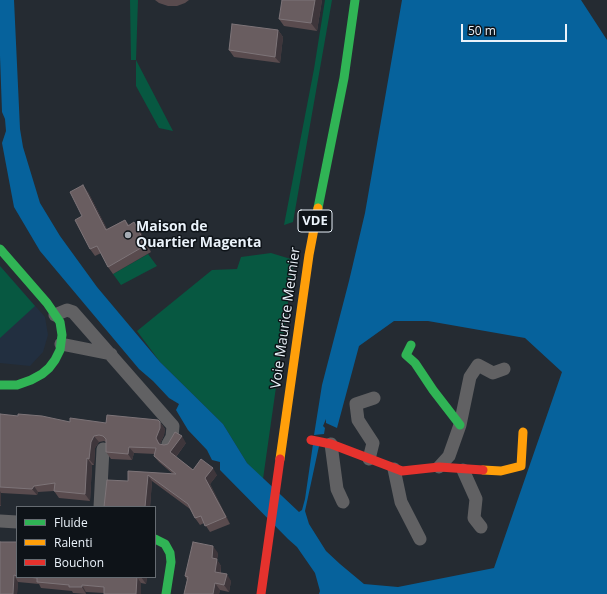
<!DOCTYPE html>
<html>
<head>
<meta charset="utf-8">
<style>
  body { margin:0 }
  #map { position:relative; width:607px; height:594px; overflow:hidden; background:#252b32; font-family:"Open Sans",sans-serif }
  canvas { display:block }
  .legend { position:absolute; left:16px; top:506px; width:140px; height:72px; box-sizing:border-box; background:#0e1318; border:1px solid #666c72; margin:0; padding:5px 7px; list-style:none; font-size:12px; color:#eaf2fa }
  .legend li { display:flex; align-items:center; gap:8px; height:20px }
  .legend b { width:20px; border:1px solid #666c72 }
  .scale { position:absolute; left:461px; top:24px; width:106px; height:18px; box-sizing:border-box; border:2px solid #eaf2fa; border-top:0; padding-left:5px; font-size:12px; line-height:14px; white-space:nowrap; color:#eaf2fa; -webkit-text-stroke:3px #0e1318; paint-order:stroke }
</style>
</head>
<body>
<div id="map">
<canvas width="607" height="594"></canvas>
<ul class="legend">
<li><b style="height:5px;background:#30b455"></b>Fluide</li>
<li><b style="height:5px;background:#ff9f0a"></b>Ralenti</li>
<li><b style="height:5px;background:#e5322d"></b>Bouchon</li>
</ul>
<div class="scale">50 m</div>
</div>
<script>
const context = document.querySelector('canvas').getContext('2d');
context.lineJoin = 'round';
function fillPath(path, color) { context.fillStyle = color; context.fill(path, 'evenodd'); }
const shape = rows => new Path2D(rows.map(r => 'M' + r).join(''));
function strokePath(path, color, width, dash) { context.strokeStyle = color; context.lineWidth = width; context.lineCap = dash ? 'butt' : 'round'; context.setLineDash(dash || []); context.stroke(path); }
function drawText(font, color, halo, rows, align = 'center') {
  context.font = font + ' "Open Sans",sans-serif'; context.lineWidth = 3; context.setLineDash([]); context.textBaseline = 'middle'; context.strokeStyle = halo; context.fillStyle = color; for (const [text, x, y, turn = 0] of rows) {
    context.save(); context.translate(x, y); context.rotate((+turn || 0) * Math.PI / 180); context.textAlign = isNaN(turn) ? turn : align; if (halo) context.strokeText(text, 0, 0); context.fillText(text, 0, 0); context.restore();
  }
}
fillPath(shape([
  [0,266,45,317,48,335,43,352,30,366,0,363]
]), '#222f40');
fillPath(shape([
  [130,0,138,0,136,60,173,131,159,128,136,86,136,60,131,60],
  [325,0,332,0,293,222,284,225,314,69],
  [271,253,294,260,263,479,247,463,223,424,160,362,137,331,212,270,237,269,241,257],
  [148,254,157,266,121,285,113,274],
  [0,266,35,306,0,338]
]), '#075841');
fillPath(shape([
  [0,0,14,0,20,129,23,147,40,203,60,236,97,287,160,362,223,424,247,463,299,512,302,510,305,499,313,444,319,446,305,511,309,524,326,551,340,564,364,584,398,587,494,568,562,372,525,338,428,321,394,321,359,346,337,428,326,423,326,419,323,426,325,428,324,434,314,435,322,385,349,281,365,213,402,0,581,0,607,40,607,594,319,594,320,591,315,573,297,547,288,539,220,470,220,462,212,460,207,450,188,430,176,410,179,404,169,398,153,381,139,369,40,251,14,207,2,143,6,131,5,119,2,112,0,56]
]), '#06629c');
strokePath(shape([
  [55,315,67,310,73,312,173,426,172,437,168,444],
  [61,344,111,354],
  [331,444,337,489,343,502],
  [369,459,373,443,358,420,356,404,374,398],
  [439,467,449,456,460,425,470,377,478,365,493,373,504,369],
  [394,469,401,502,420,539],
  [463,470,476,499,474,518,481,527],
  [100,507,103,449],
  [0,521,17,522]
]), '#616163', 13);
strokePath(shape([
  [318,208,344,78,355,0],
  [0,249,47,303,60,322,62,335,60,350,55,360,49,368,42,374,31,380,17,385,0,385],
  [411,345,406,355,415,363,433,390,460,425],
  [155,539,165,544,170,553,171,562,166,594]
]), '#30b455', 9);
strokePath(shape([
  [280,459,309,255,318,208],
  [483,470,501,471,521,466,523,432]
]), '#ff9f0a', 9);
strokePath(shape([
  [311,440,331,444,402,471,439,467,483,470],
  [261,594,280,459]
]), '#e5322d', 9);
fillPath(shape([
  [155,0,189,0,185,3,177,6,168,6,159,3],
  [322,0,317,31,284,26,279,19],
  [278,30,283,37,280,63,234,57,229,50],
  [88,192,107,229,125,220,129,225,134,222,139,229,151,252,113,274,108,267,101,253,95,256,90,249,82,216],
  [0,414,70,422,106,423,160,422,165,429,164,435,160,444,164,445,186,443,176,457,193,470,217,475,210,484,230,524,210,532,204,523,200,525,195,518,190,509,152,481,150,507,104,507,128,481,128,471,173,474,159,462,154,456,155,454,134,453,132,460,111,459,106,452,106,442,104,441,99,442,95,448,94,465,92,465,90,501,59,498,54,491,38,492,37,495,1,493,1,506,0,506],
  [0,541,1,542,17,542,17,577,147,577,146,584,141,583,141,594,104,594,104,593,86,592,86,594,73,593,72,591,41,588,39,584,18,582,17,594],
  [218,553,217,560,221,566,221,573,231,581,229,592,220,590,219,594,184,594,187,580,185,576]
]), '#594b4e');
fillPath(shape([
  [315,0,322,0,317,31,311,23],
  [278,30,283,37,280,63,275,57],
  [83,185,88,192,111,237,106,230],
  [134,222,139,229,151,252,146,245],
  [160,422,165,429,164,435,160,444,159,444,156,438],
  [94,436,99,442,95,448,94,465,89,459,91,442],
  [182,436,186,443,174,459,170,452],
  [129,447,134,453,132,460,128,454],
  [87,458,92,465,90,501,85,494],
  [213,468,217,475,210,484,230,524,226,517,205,478],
  [148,475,152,481,150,507,145,507],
  [34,486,38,492,37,495,32,489],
  [0,491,1,493,1,506,0,505],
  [213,546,218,553,217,560,221,566,220,579,215,572,212,558],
  [227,574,231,581,229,592,224,585],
  [14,575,18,582,17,594,13,594],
  [137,577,141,583,141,594,136,594],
  [141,577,147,577,146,584],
  [215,583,220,590,219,594,213,594],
  [82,585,86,592,86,594,82,587]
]), '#3e363b');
const building = shape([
  [282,0,315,0,311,23,279,19,282,0],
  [232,24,278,30,275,57,229,50,232,24],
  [83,185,106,230,125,220,128,226,134,222,146,245,108,267,97,246,90,249,75,220,82,216,70,192,83,185],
  [0,414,18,416,18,414,42,416,70,422,70,418,106,423,107,415,158,420,160,422,160,428,156,438,159,444,164,445,168,444,175,432,182,436,170,452,193,470,201,459,213,468,205,478,226,517,205,526,201,516,195,518,188,504,148,475,145,507,104,507,107,480,128,481,128,471,176,474,154,456,156,448,129,447,128,454,106,452,106,439,103,436,99,435,94,436,91,442,89,459,87,458,85,494,54,491,55,483,34,486,32,489,0,487,0,414],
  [0,542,17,542,17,576,14,575,13,594,0,594,0,542],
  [193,542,213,546,212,558,217,559,215,572,227,574,224,585,215,583,213,594,184,594,188,577,185,576,193,542],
  [27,577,137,577,136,594,104,594,104,587,82,585,82,587,69,587,69,585,37,582,37,578,27,577]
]);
fillPath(building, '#695d60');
strokePath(building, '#7d7478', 1);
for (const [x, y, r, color] of [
  [128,235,4,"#a5acb4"]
]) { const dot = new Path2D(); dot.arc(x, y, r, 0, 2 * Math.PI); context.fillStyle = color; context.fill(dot); strokePath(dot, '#0e1318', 1.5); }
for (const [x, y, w] of [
  [315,221,34]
]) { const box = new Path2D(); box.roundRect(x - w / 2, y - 11, w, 22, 3); context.fillStyle = '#0e1318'; context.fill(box); strokePath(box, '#eaf2fa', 1); }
drawText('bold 13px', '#eaf2fa', null, [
  ["VDE",315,221]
]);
drawText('bold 14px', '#eaf2fa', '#0e1318', [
  ["Maison de",136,227],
  ["Quartier Magenta",136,243]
], 'left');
drawText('14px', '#eaf2fa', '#0e1318', [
  ["Voie Maurice Meunier",286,318,-82]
]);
</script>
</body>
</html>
